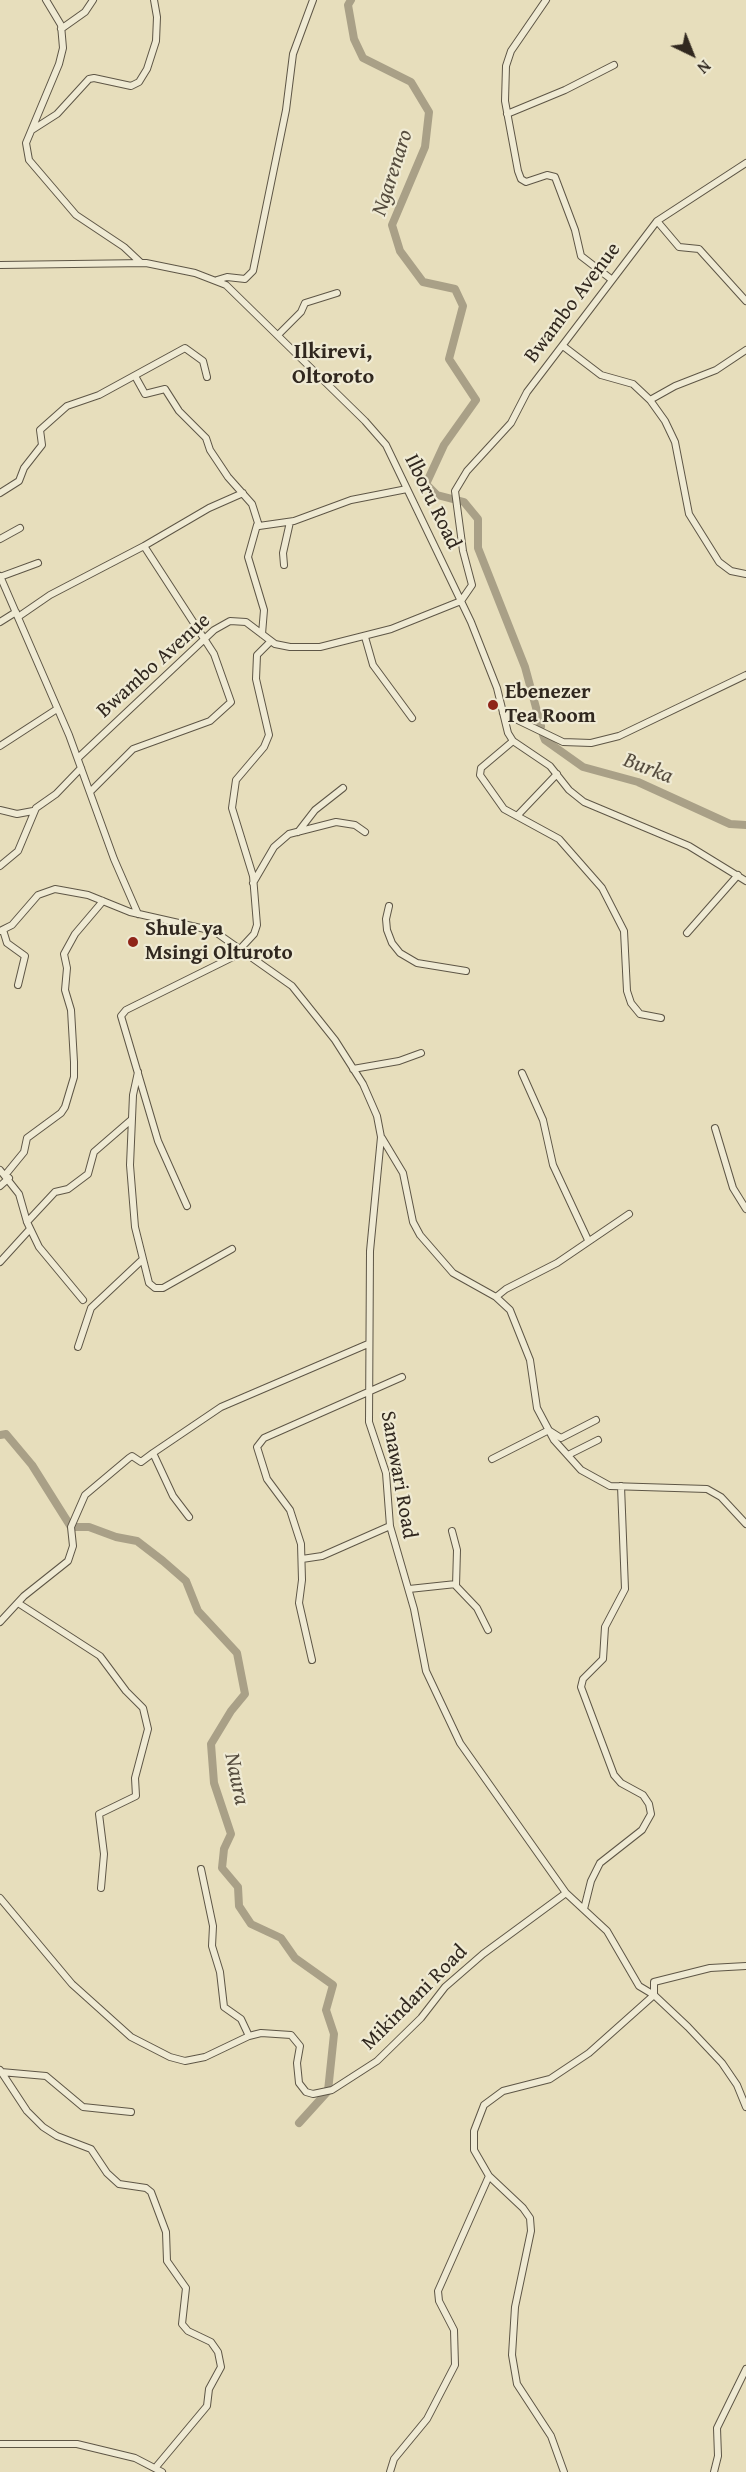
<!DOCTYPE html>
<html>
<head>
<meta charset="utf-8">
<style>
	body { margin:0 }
	#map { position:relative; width:746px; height:2472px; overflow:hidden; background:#e7debc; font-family:"Gentium Book Plus",serif }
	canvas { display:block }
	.north { position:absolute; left:662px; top:24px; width:60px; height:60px; -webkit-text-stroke:4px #efead3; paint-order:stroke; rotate:137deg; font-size:16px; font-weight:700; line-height:24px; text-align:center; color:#31281f }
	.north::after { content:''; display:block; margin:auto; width:21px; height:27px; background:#31281f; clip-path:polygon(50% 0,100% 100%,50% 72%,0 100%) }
</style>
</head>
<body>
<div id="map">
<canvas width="746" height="2472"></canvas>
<div class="north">N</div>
</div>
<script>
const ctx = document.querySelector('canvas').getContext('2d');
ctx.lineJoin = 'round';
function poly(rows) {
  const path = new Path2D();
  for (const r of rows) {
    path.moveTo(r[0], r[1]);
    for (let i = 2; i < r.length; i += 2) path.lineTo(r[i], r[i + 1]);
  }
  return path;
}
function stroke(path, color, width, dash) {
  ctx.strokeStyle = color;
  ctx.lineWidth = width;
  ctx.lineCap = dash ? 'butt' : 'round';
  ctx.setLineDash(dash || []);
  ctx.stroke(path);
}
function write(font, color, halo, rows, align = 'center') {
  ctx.font = font + ' "Gentium Book Plus",serif';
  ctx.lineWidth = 4.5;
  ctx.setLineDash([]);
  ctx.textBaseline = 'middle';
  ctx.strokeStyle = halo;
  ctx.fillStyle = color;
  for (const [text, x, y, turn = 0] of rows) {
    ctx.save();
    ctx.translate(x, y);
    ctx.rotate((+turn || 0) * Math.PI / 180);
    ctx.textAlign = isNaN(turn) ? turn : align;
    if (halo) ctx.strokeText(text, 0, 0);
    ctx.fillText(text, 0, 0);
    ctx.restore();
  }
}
stroke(poly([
	[351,0,348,5,354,39,363,58,411,82,429,112,425,147,392,225,400,251,423,282,455,289,463,306,449,359,476,400,444,445,426,484,437,495,464,502,478,519,478,548,525,667,541,726],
	[543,735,545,740,583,767,638,782,730,824,746,825],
	[0,1435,6,1434,32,1465,71,1527,89,1527,116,1537,137,1541,163,1561,186,1581,198,1611,237,1653,245,1694,231,1711,211,1744,214,1783,231,1834,224,1849,222,1868,238,1887,239,1906,251,1924,281,1938,295,1958,333,1985,326,2010,334,2034,328,2091,299,2123]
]), '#a9a087', 8);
const minor = poly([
	[46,0,61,25,63,48,59,64,26,143,29,160,76,215,124,247,140,262],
	[546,0,511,51,506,66,505,101,518,171,521,179,526,182,547,175,555,177,575,230,581,256,611,279],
	[61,29,85,12,93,0],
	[507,114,565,90,614,65],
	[32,130,57,114,89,79,94,78,131,86,139,82,147,69,156,41,157,17,154,0],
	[657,221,679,247,699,249,746,301],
	[0,265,146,263,195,273,226,285,365,421,386,445,471,622,497,688,508,733,513,741,550,766,569,790,584,802,689,846,746,881],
	[217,280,227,277,245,279,253,271,286,110,293,54,313,0],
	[278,335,301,312,305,303,337,293],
	[563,346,601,375,633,384,650,400,665,421,675,442,689,514,719,562,731,571,746,574],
	[135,376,145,394,165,389,179,411,206,438,210,450,228,477,252,504,259,526,294,521,351,500,407,489],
	[650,400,675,386,716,370,746,350],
	[0,493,19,481,24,468,42,445,40,430,67,406,99,395,185,348,203,361,207,377],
	[257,525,248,557,264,610,262,634],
	[0,539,20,528],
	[284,565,283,553,290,522],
	[0,576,69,735,114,859,138,914],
	[0,577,38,563],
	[18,617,50,595,144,546,209,508,243,493],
	[0,622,16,612],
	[365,637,373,665,412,718],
	[503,713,563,742,591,743,619,736,746,675],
	[513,741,481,768,480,775,504,809,559,839,602,888,624,931,627,991,631,1003,640,1014,661,1018],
	[0,746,57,709],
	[78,758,214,630,230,621,246,622,275,644,290,647,320,647,391,629,461,601,472,585,463,551,455,491,467,471,511,423,527,392,657,221,746,163],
	[90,792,133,749,210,721,231,702,214,654,144,546],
	[0,810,17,814,33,811],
	[517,816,557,774],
	[298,832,315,810,343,788],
	[0,866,18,851,36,808,56,794,81,768],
	[253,883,274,847,289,834,336,822,355,825,365,832],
	[389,906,386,919,387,930,392,943,400,953,417,963,466,971],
	[3,930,7,943,25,956,18,985],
	[0,931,12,925,38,895,55,889,88,895,130,912,214,931,292,986,335,1040,363,1084,377,1116,381,1137,370,1251,369,1422,386,1473,390,1526,414,1609,426,1671,460,1743,566,1893,607,1931,639,1986,654,1995,688,2027,722,2063,737,2085,746,2107],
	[687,933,738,875],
	[241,948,254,934,257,925,253,876,232,808,236,780,264,747,269,735,256,679,257,655,270,642],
	[353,1069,399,1061,421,1053],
	[138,1072,133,1095,130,1165,135,1227,149,1283,155,1288,163,1288,232,1249],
	[522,1073,543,1120,553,1165,588,1240],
	[715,1128,733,1188,746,1209],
	[382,1138,403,1173,413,1222,420,1235,453,1273,496,1297,510,1310,530,1360,537,1408,554,1440,581,1470,610,1486,707,1489,721,1497,746,1524],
	[0,1170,19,1194,27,1222,39,1247,83,1300],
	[6,1174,24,1152,27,1138,61,1113,65,1107,74,1077,74,1062,71,1010,65,990,67,968,64,954,75,934,103,901],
	[0,1186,9,1178],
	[187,1206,158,1141,121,1016,126,1010,245,951],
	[27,1222,55,1192,68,1189,88,1174,94,1152,131,1120],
	[0,1262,30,1229],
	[496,1297,506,1289,557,1263,629,1214],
	[78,1347,91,1308,142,1260],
	[550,1431,561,1438,596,1420],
	[153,1453,221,1407,368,1344],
	[568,1455,598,1440],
	[492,1459,549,1430],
	[452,1531,457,1550,456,1586,477,1608,488,1630],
	[302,1559,322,1556,390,1526],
	[409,1589,456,1584],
	[18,1603,100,1656,126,1691,143,1708,148,1729,135,1778,136,1796,99,1814,104,1854,101,1888],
	[0,1622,24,1596,68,1561,73,1546,71,1527,85,1495,129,1458,132,1456,141,1462,153,1453,173,1496,189,1517],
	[312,1660,299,1603,302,1580,301,1544,290,1510,267,1479,257,1447,264,1438,402,1377],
	[201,1869,213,1926,212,1946,220,1972,224,2007,241,2019,249,2036],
	[0,1898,72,1984,131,2037,170,2057,185,2061,205,2057,249,2036,261,2033,291,2035,300,2046,297,2063,299,2083,306,2092,313,2094,332,2090,377,2061,421,2018,445,1987,483,1954,566,1893],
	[584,1909,591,1881,600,1863,642,1830,651,1814,649,1804,643,1795,621,1783,614,1775,581,1687,583,1679,603,1659,605,1627,625,1589,621,1486],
	[0,2070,27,2111,43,2127,57,2136,91,2149,107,2173,119,2184,146,2188,151,2192,166,2232,167,2261,186,2288,182,2324,188,2331,211,2342,218,2352,221,2367,209,2389,207,2406,156,2467],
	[1,2072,46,2076,83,2107,131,2112],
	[489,2176,523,2208,530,2218,531,2231,515,2307,512,2355,517,2384,551,2436,564,2472],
	[0,2444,77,2444,135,2458,162,2472],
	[390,2472,394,2459,427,2419,455,2365,454,2330,439,2301,438,2291,489,2176,474,2150,474,2131,484,2105,503,2091,550,2079,589,2053,654,1995,654,1982,710,1968,746,1966],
	[714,2472,718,2456,717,2428,746,2369]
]);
stroke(minor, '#5e5646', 8);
stroke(minor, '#efead3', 6);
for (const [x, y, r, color] of [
	[493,705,6,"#8f2418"],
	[133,942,6,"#8f2418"]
]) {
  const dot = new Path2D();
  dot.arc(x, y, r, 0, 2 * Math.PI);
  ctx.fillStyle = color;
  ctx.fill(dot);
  stroke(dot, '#efead3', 2);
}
write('21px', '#31281f', '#efead3', [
	["Bwambo Avenue",573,303,-53],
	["Ilboru Road",432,502,64],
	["Bwambo Avenue",154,666,-42],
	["Sanawari Road",398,1475,80],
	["Mikindani Road",415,1998,-45]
]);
write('bold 21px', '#31281f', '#efead3', [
	["Ebenezer",505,693],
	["Tea Room",505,717],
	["Shule ya",145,930],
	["Msingi Olturoto",145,954]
], 'left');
write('italic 22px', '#554c3e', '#efead3', [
	["Ngarenaro",393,173,-72],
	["Burka",648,769,21],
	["Naura",236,1779,78]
]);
write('bold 22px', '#31281f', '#efead3', [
	["Ilkirevi,",333,352],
	["Oltoroto",333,377]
]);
</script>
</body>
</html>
